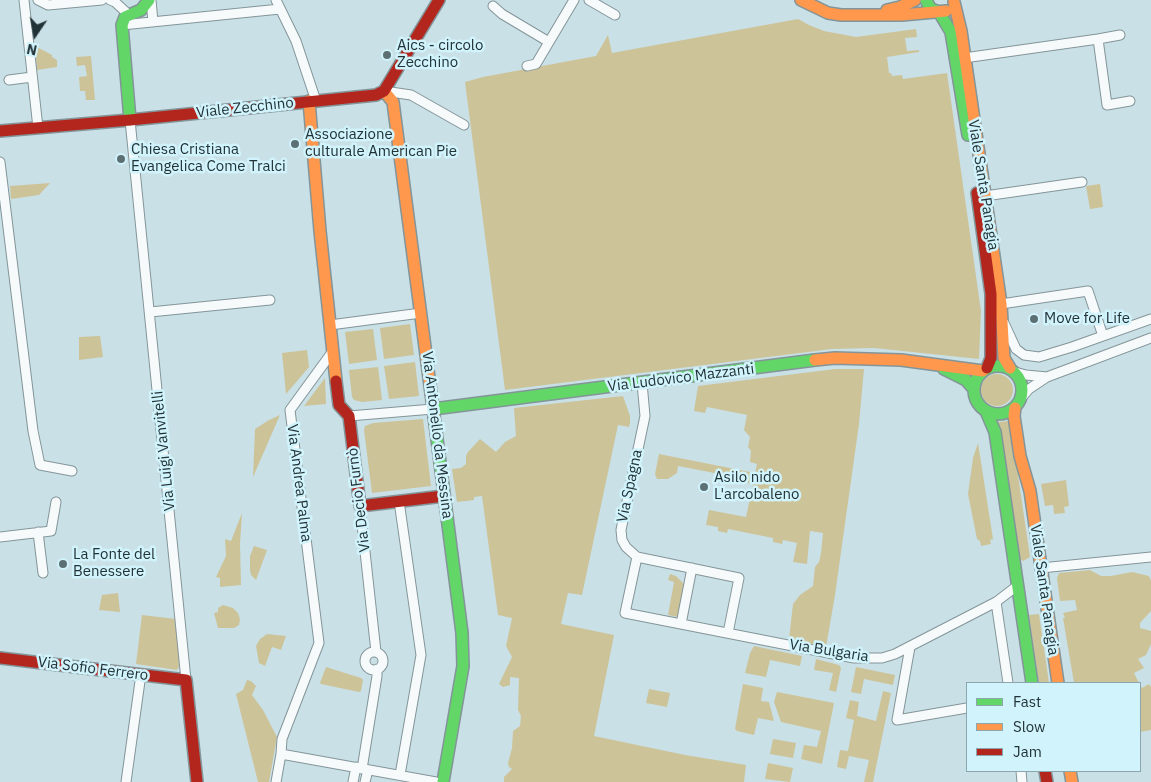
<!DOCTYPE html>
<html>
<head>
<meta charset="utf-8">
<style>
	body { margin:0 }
	#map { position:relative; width:1151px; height:782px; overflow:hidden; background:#c9e0e6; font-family:"IBM Plex Sans",sans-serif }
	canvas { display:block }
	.legend { position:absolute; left:966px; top:682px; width:175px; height:90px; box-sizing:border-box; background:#d1f3fc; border:1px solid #8ba6ad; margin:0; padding:6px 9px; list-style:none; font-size:15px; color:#223337 }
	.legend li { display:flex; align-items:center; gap:10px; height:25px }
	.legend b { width:25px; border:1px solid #8ba6ad }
	.north { position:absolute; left:10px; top:10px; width:50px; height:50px; -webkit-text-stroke:4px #d1f3fc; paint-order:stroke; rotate:192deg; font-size:14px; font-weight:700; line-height:20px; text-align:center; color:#223337 }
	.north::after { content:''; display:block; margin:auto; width:18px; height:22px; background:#223337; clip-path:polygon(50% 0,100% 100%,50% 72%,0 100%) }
</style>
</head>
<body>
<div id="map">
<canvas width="1151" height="782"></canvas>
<ul class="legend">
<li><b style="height:6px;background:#63d668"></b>Fast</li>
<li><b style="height:6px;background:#ff974d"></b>Slow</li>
<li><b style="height:6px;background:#b3261e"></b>Jam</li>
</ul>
<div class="north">N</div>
</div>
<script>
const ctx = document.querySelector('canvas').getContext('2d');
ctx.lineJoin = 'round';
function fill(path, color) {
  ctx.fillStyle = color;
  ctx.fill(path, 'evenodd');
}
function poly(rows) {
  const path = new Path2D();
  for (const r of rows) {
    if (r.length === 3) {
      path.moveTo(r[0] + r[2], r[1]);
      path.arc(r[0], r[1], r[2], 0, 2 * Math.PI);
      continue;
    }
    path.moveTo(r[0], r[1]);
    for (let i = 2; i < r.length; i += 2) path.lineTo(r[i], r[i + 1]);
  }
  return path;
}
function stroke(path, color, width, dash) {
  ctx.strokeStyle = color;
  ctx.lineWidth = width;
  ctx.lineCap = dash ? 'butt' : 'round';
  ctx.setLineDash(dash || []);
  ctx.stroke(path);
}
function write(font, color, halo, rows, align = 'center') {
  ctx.font = font + ' "IBM Plex Sans",sans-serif';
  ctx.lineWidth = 5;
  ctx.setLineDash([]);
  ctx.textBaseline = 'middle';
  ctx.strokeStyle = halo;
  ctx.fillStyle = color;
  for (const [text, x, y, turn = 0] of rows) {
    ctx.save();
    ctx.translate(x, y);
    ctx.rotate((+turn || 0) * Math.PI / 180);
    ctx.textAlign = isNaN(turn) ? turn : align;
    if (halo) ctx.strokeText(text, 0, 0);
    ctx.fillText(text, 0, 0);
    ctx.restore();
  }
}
fill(poly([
	[798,19,809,25,824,31,856,37,916,29,917,37,905,38,907,51,919,50,919,52,887,57,889,73,891,73,892,76,902,75,903,79,947,73,981,311,979,359,874,348,832,349,505,390,465,82,483,77,596,56,608,35,612,53],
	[35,46,52,55,52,57,57,60,57,67,37,70],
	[91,56,95,100,86,100,85,91,80,91,79,77,87,76,85,65,77,66,76,57],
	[50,183,39,195,11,199,10,186],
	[1100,184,1103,207,1090,209,1086,186],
	[410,324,414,355,384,359,380,328],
	[373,329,377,360,349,364,345,332],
	[100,336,103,357,79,360,79,337],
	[307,350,309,367,286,394,282,353],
	[415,362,419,396,389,399,384,366],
	[378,367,382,400,362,402,354,400,352,397,349,370],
	[835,369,864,369,859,424,835,595,826,647,789,639,793,604,800,595,813,586,815,567,819,562,821,553,823,533,810,531,807,564,793,562,797,543,783,540,782,544,773,542,773,538,728,529,727,533,718,531,718,527,706,525,709,510,746,517,753,484,725,479,725,475,678,466,677,473,668,479,657,479,655,474,659,454,755,473,757,464,750,462,751,451,748,447,750,437,744,430,747,415,707,407,705,413,694,411,698,386],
	[997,390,16],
	[325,378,326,404,304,406],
	[623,396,630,416,630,423,629,427,618,425,582,595,568,593,561,624,614,635,594,736,685,755,746,765,744,782,504,782,504,777,512,769,509,767,508,763,512,748,513,731,520,726,521,716,518,710,519,678,510,677,510,685,503,687,499,684,512,657,506,646,512,618,498,615,482,496,474,497,474,500,457,502,452,469,461,468,466,464,466,456,468,452,480,439,496,452,505,442,516,436,514,408],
	[280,415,253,477,255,429,269,420],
	[423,419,431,486,372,493,364,430,365,426,373,423],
	[1010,421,1030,557,1023,561,1019,558,998,422],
	[978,443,993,539,990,540,991,544,981,546,980,541,977,539,968,494,973,458],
	[1066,480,1069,506,1064,507,1065,513,1054,514,1053,505,1045,506,1041,484],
	[242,513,240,544,241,585,220,587,220,578,216,577,226,556,225,539,231,541],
	[254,546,267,550,256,580,251,575,250,570,250,556],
	[1090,570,1101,576,1111,576,1132,572,1149,576,1151,581,1151,611,1140,623,1140,628,1151,631,1151,644,1146,655,1138,659,1144,668,1134,673,1139,683,1074,683,1063,618,1065,618,1063,613,1077,610,1075,600,1060,601,1057,578,1059,573],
	[670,574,676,576,684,584,678,617,668,615,674,582,668,580],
	[118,593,120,612,99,610,102,595],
	[223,605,233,608,238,613,240,619,239,625,234,628,218,628,214,613,218,612,218,608],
	[1039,614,1049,683,1039,683,1029,615],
	[142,615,176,619,180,665,177,670,136,664],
	[267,634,286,636,281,650,272,647,265,666,259,663,256,646,260,639],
	[754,646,802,656,800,666,770,660,766,677,745,673,750,653],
	[816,659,839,665,841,668,836,692,829,690,833,673,814,670],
	[326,667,361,678,363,680,361,691,359,692,321,684,320,683],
	[856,667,895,675,893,685,864,679,861,694,851,692],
	[247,680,251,681,256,686,252,695,263,710,277,737,269,782,258,782,236,694,243,690],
	[743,684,763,688,761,701,769,702,774,721,758,718,754,735,737,731,735,729],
	[1149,684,1151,687,1151,730,1140,732,1140,685,1142,688],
	[649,689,670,693,667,707,646,703],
	[883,691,891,693,873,782,864,782,869,760,849,756,846,769,837,767,840,750,848,751,854,720,846,718,850,700,859,702,857,716,876,721],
	[777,692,834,703,822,764,801,759,804,745,817,747,821,731,781,722,774,702],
	[773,739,796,743,793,758,770,754],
	[768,763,793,768,790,782,765,779]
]), '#cdc399');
const street = poly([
	[24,0,38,128],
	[38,0,48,5,102,0],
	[110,0,115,2,128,14],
	[151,0,153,22],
	[276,0,296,41,316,101],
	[589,0,615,15],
	[493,6,502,14,549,42],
	[122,25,280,9],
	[1098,39,1120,35],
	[964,58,1098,39,1107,105,1130,101],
	[527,66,536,64,574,0],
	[9,80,32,77],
	[384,91,411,95,464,125],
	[130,120,186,680],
	[0,162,33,431,40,465,72,471],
	[985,196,1082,182],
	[1001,304,1088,291,1103,336],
	[150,312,270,300],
	[1004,323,1016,349,1024,355,1039,357,1072,347,1151,319],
	[330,325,421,313],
	[1015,372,1026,375,1047,377],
	[642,383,645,416,621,530,622,540,626,547,637,557,739,578,728,633],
	[1022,397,1029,389,1047,377,1151,338],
	[349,416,433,409],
	[399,501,421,655,400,775],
	[360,506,376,652],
	[38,532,43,573],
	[0,537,51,531,56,502],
	[637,557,625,613,854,658,882,658,895,654,996,602,1017,586],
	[1041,568,1151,557],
	[996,602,1008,683],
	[681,624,692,568],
	[910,647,897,720,967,708],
	[374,661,9],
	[281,754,436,782],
	[362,769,377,676,377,669],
	[1021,771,1022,782],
	[126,782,141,674],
	[276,782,281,754,282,739,319,643,290,410,333,351],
	[353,782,356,767],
	[365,782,368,770]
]);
const fast = poly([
	[926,0,930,8,936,11],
	[939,12,951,32,968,135],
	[130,120,122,25,125,17,141,10,149,0],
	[998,390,24],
	[944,369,966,380,974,389],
	[433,409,815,360],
	[986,411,995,432,1032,683],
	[434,416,462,633,463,666,443,782]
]);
const slow = poly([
	[801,0,828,13,841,15,902,15,946,11],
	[954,2,961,31,1001,304,1004,358,1010,368],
	[887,10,900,7,915,0],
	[384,91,393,102,434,416],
	[309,101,320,231,336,381],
	[815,360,835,358,901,360,983,371],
	[1015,408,1014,416,1020,456,1030,491,1058,683],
	[1070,771,1072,782]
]);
const jam = poly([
	[0,131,130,120,376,95,384,91,439,0],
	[977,193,991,294,991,358,987,368],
	[336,381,339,405,349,416,360,506,444,496],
	[0,658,186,680,197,782],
	[1045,771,1047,782]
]);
stroke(street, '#839599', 11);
stroke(fast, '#839599', 14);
stroke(slow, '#839599', 14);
stroke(jam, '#839599', 14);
stroke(street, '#f7fafb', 9);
stroke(fast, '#63d668', 11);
stroke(slow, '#ff974d', 11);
stroke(jam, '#b3261e', 11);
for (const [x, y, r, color] of [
	[387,55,5,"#5c7074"],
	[295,144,5,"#5c7074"],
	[121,159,5,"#5c7074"],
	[1034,319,5,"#5c7074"],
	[704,487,5,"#5c7074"],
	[63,564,5,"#5c7074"]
]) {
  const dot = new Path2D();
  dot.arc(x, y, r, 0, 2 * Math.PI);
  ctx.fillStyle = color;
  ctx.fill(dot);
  stroke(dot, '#d1f3fc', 2);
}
write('15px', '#223337', '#d1f3fc', [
	["Aics - circolo",397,46],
	["Zecchino",397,63],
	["Associazione",305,135],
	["culturale American Pie",305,152],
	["Chiesa Cristiana",131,150],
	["Evangelica Come Tralci",131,167],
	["Move for Life",1044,319],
	["Asilo nido",714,478],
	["L'arcobaleno",714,495],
	["La Fonte del",73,555],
	["Benessere",73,572]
], 'left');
write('15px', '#223337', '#d1f3fc', [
	["Viale Zecchino",245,108,-6],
	["Viale Santa Panagia",983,185,81],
	["Via Ludovico Mazzanti",681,378,-7],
	["Via Antonello da Messina",437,435,83],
	["Via Luigi Vanvitelli",164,451,-96],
	["Via Andrea Palma",299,483,83],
	["Via Spagna",630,486,-78],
	["Via Decio Furnò",359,500,-97],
	["Viale Santa Panagia",1044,590,82],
	["Via Bulgaria",829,651,9],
	["Via Sofio Ferrero",93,669,7]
]);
</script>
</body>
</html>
